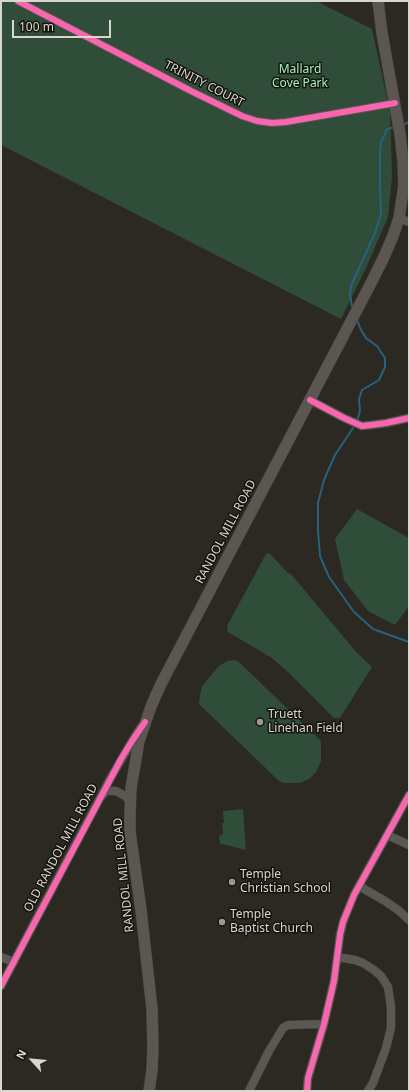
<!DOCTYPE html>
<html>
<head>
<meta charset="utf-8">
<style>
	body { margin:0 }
	#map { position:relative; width:410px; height:1092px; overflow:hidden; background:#2b2922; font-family:"Noto Sans",sans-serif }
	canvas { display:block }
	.frame { position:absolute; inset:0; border:2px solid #d8d6ce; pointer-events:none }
	.north { position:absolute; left:12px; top:1040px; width:40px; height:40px; -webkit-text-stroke:3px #15130d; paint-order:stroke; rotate:297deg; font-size:11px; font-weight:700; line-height:16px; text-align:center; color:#d8d6ce }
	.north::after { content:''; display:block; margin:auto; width:14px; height:18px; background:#d8d6ce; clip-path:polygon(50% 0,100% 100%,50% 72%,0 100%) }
	.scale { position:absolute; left:12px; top:20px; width:99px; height:18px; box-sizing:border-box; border:2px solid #d8d6ce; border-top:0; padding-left:5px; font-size:12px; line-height:14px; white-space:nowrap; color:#d8d6ce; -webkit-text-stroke:3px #15130d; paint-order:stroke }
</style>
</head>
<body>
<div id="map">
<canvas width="410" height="1092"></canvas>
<div class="frame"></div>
<div class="north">N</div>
<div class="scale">100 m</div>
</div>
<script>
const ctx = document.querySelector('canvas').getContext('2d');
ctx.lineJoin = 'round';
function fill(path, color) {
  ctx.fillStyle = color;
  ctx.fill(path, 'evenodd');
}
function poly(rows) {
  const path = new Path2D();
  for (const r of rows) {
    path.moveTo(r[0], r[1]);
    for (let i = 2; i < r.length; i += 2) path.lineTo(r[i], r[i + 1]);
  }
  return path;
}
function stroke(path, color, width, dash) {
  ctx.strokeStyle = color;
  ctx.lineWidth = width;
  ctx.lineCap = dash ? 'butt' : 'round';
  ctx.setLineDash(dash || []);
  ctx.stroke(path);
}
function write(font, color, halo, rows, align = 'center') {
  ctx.font = font + ' "Noto Sans",sans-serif';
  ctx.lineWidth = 3;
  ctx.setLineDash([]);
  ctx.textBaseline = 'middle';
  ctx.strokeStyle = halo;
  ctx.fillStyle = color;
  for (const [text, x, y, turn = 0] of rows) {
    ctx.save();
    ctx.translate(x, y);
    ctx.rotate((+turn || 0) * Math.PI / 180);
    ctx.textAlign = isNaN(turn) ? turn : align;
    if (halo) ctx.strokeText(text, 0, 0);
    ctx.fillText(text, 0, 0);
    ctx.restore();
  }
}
fill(poly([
	[1,1,316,1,372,29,390,112,392,176,391,188,388,217,366,268,341,319,1,145],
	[357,509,409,538,409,606,395,625,368,611,344,580,335,539],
	[269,553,288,573,291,574,357,653,372,667,340,718,334,718,289,673,272,658,228,632,227,626,266,554],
	[235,660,240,663,320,740,321,742,321,761,316,772,309,779,300,783,284,783,279,781,201,706,199,704,200,695,202,687,207,680,220,665,228,661],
	[243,809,246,850,222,844,220,844,219,836,223,834,222,823,224,823,223,811]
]), '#304d3a');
stroke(poly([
	[403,125,409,122],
	[352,306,350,295,351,286,375,233,381,214,380,185,380,153,381,143,387,129,395,127],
	[357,319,360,328,366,338,377,346,385,358,385,367,379,380,362,390,359,399,360,411,357,421],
	[353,428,335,455,324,480,318,503,318,531,320,556,329,577,354,612,373,629,409,642]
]), '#286181', 2);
const minor = poly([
	[18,1,191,91,242,116,257,121,272,123,286,122,395,103],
	[399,218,409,222],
	[310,400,344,418,362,426,371,425,386,423,409,418],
	[102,796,106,791,116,791,125,796,131,802],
	[387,835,409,845],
	[359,886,385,901,398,910,409,920],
	[1,957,14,962],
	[337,957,355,960,363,963,374,970,381,976,388,987,391,1007,391,1028,386,1048,373,1083,368,1091],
	[1,986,110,779,132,741,141,727],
	[249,1091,269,1051,283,1028,288,1025,324,1024],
	[307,1091,308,1078,324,1024,334,981,340,935,343,922,354,895,409,795]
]);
const secondary = poly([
	[149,1091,152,1070,153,1048,152,1009,141,910,130,832,130,815,131,788,139,741,152,704,162,682,370,285,383,259,393,236,399,218,404,185,403,162,400,134,382,33,378,1]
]);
stroke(minor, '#46443e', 9);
stroke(secondary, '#46443e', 12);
stroke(minor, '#5a5852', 8);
stroke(secondary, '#5b5651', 11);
stroke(poly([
	[18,1,191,91,242,116,257,121,272,123,286,122,395,103],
	[310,400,344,418,362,426,371,425,386,423,409,418],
	[1,986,121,759,132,741,145,722],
	[307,1091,308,1078,324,1024,334,981,340,935,343,922,354,895,409,795]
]), '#f766af', 6);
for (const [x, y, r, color] of [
	[260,722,4,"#9b9992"],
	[232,882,4,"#9b9992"],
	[222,922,4,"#9b9992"]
]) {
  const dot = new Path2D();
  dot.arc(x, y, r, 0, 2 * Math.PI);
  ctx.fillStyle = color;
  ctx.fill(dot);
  stroke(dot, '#15130d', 1.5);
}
write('12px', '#9df6c0', '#15130d', [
	["Mallard",300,70],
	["Cove Park",300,84]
]);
write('12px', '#d8d6ce', '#15130d', [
	["TRINITY COURT",204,84,27],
	["RANDOL MILL ROAD",226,532,-62],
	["OLD RANDOL MILL ROAD",61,848,-62],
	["RANDOL MILL ROAD",124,875,-96]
]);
write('12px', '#d8d6ce', '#15130d', [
	["Truett",268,715],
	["Linehan Field",268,729],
	["Temple",240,875],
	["Christian School",240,889],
	["Temple",230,915],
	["Baptist Church",230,929]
], 'left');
</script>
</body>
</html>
